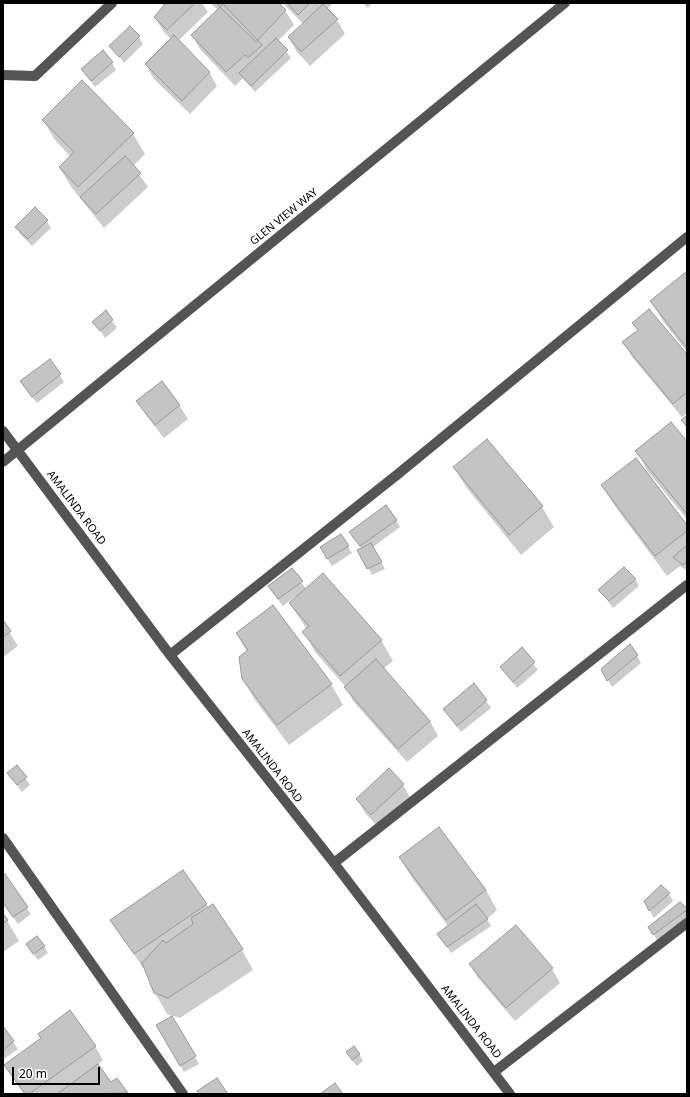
<!DOCTYPE html>
<html>
<head>
<meta charset="utf-8">
<style>
	body { margin:0 }
	#map { position:relative; width:690px; height:1097px; overflow:hidden; background:#fff; font-family:"Noto Sans",sans-serif }
	canvas { display:block }
	.frame { position:absolute; inset:0; border:4px solid #000; pointer-events:none }
	.scale { position:absolute; left:12px; top:1067px; width:88px; height:18px; box-sizing:border-box; border:2px solid #000; border-top:0; padding-left:5px; font-size:12px; line-height:14px; white-space:nowrap; color:#000; -webkit-text-stroke:3px #fff; paint-order:stroke }
</style>
</head>
<body>
<div id="map">
<canvas width="690" height="1097"></canvas>
<div class="frame"></div>
<div class="scale">20 m</div>
</div>
<script>
const ctx = document.querySelector('canvas').getContext('2d');
ctx.lineJoin = 'round';
function fill(path, color) {
  ctx.fillStyle = color;
  ctx.fill(path, 'evenodd');
}
function poly(rows) {
  const path = new Path2D();
  for (const r of rows) {
    path.moveTo(r[0], r[1]);
    for (let i = 2; i < r.length; i += 2) path.lineTo(r[i], r[i + 1]);
  }
  return path;
}
function stroke(path, color, width, dash) {
  ctx.strokeStyle = color;
  ctx.lineWidth = width;
  ctx.lineCap = dash ? 'butt' : 'round';
  ctx.setLineDash(dash || []);
  ctx.stroke(path);
}
function write(font, color, halo, rows, align = 'center') {
  ctx.font = font + ' "Noto Sans",sans-serif';
  ctx.lineWidth = 3;
  ctx.setLineDash([]);
  ctx.textBaseline = 'middle';
  ctx.strokeStyle = halo;
  ctx.fillStyle = color;
  for (const [text, x, y, turn = 0] of rows) {
    ctx.save();
    ctx.translate(x, y);
    ctx.rotate((+turn || 0) * Math.PI / 180);
    ctx.textAlign = isNaN(turn) ? turn : align;
    if (halo) ctx.strokeText(text, 0, 0);
    ctx.fillText(text, 0, 0);
    ctx.restore();
  }
}
fill(poly([
	[161,3,202,3,208,12,178,41,209,72,217,86,190,114,154,79,146,65,171,39,163,31,155,17,165,7],
	[210,3,278,3,285,10,294,25,278,41,291,58,255,92,243,78,235,86,200,49,192,35,218,10],
	[283,3,333,3,327,9,337,20,345,34,310,66,297,52,289,38,303,24],
	[363,3,372,3,368,8],
	[139,37,143,44,124,63,111,46],
	[112,63,116,70,95,87,82,69],
	[43,120,133,134,145,154,133,166,148,187,104,228,72,188,60,168,71,157,55,140],
	[47,221,51,228,32,246,20,234,16,227],
	[687,272,687,352,663,321,651,301],
	[105,312,117,328,105,338,94,322],
	[633,323,687,356,687,413,682,417,632,357,624,343,638,331],
	[49,360,64,382,37,403,25,388],
	[138,401,179,405,188,419,164,438,146,415],
	[487,440,542,507,554,527,521,555,466,487,454,467],
	[687,443,687,519,648,472,637,451],
	[602,485,687,526,687,571,680,566,667,576,614,505],
	[396,520,400,527,373,547,385,569,372,575,359,550,362,549,355,539],
	[341,535,352,553,332,566,321,548],
	[292,569,306,589,381,640,393,661,383,669,430,721,438,736,407,762,353,701,345,686,315,652,304,632,307,629,290,604,297,597,296,596,283,606,273,593,269,586],
	[635,579,639,586,613,608,600,590],
	[3,622,18,646,3,657],
	[237,634,331,684,343,705,289,745,255,700,243,679,247,652],
	[522,649,538,670,517,688,501,667],
	[637,656,641,663,612,687,602,669],
	[474,685,491,708,461,732,444,709],
	[17,766,30,785,22,792,8,773],
	[389,770,403,785,411,799,379,828,365,813,357,799],
	[400,858,486,890,497,910,487,919,491,926,451,953,438,934,448,926,412,878],
	[3,877,31,914,18,924,3,903],
	[669,894,673,901,654,918,645,902],
	[206,904,242,950,253,970,180,1018,167,1014,155,993,144,967,143,968,112,920],
	[687,909,687,920,658,942,650,927],
	[3,914,19,941,3,952],
	[516,926,552,969,560,983,515,1021,478,978,470,964],
	[44,946,48,953,38,960,31,951],
	[171,1017,199,1064,184,1072,157,1026],
	[3,1027,18,1049,4,1059,3,1057],
	[41,1039,95,1046,103,1060,97,1065,111,1083,116,1079,127,1094,24,1094,5,1065],
	[359,1054,363,1061,357,1066,351,1059]
]), '#0003');
const building = poly([
	[166,3,195,3,167,30,154,17,166,3],
	[216,3,279,3,286,10,256,42,216,3],
	[287,3,310,3,298,15,287,3],
	[223,4,262,45,248,58,245,55,226,72,191,35,223,4],
	[323,4,338,19,301,52,288,37,323,4],
	[130,26,140,36,119,57,109,46,130,26],
	[174,35,210,72,182,101,145,64,174,35],
	[276,38,288,50,251,86,239,73,276,38],
	[103,50,113,62,91,81,81,69,103,50],
	[82,80,134,133,78,187,59,167,74,152,42,120,82,80],
	[125,156,141,173,96,214,80,197,125,156],
	[35,207,48,220,28,239,15,227,35,207],
	[687,271,687,348,650,301,687,271],
	[649,309,687,354,687,392,673,404,622,342,638,330,632,323,649,309],
	[106,310,113,320,100,331,92,322,106,310],
	[50,359,61,374,32,397,20,381,50,359],
	[162,381,180,405,155,425,136,401,162,381],
	[687,415,687,427,681,420,687,415],
	[671,422,687,441,687,514,635,451,671,422],
	[487,439,543,506,509,535,453,467,487,439],
	[636,458,687,525,687,531,655,556,601,485,636,458],
	[386,505,397,520,360,546,349,532,386,505],
	[341,534,349,546,327,559,320,547,341,534],
	[371,543,382,562,367,569,357,550,371,543],
	[687,545,687,562,683,565,673,557,687,545],
	[624,567,636,579,609,601,598,590,624,567],
	[292,568,303,581,278,599,268,586,292,568],
	[323,573,382,640,340,676,302,632,309,626,289,603,323,573],
	[273,605,332,684,277,725,242,679,239,657,248,650,236,633,273,605],
	[3,620,11,631,3,637,3,620],
	[630,644,638,655,607,681,601,669,630,644],
	[522,647,535,662,513,682,500,667,522,647],
	[376,659,430,721,398,749,344,687,376,659],
	[474,683,487,700,457,726,443,709,474,683],
	[17,765,27,777,17,785,7,773,17,765],
	[389,768,404,784,371,815,356,799,389,768],
	[439,827,486,890,446,920,399,857,439,827],
	[183,870,207,904,134,954,110,920,183,870],
	[5,874,28,907,13,917,3,903,3,876,5,874],
	[661,885,670,893,649,911,644,901,661,885],
	[680,902,687,908,687,910,653,935,648,927,680,902],
	[213,904,243,949,168,998,154,993,142,963,163,940,166,943,193,924,191,918,213,904],
	[476,904,488,919,447,947,437,934,476,904],
	[3,913,8,920,3,924,3,913],
	[516,925,553,968,506,1008,469,964,516,925],
	[37,936,45,946,33,954,26,944,37,936],
	[70,1010,96,1046,29,1094,25,1094,4,1065,41,1038,38,1034,70,1010],
	[172,1016,196,1056,180,1066,156,1025,172,1016],
	[3,1026,14,1041,3,1050,3,1026],
	[354,1046,360,1054,352,1060,346,1052,354,1046],
	[98,1064,111,1082,117,1078,128,1093,57,1094,98,1064],
	[217,1078,228,1094,199,1094,197,1091,217,1078],
	[335,1083,343,1094,320,1094,335,1083]
]);
fill(building, '#c4c4c4');
stroke(building, '#989898', 1);
stroke(poly([
	[3,75,35,76,112,3],
	[3,431,170,655,334,863,510,1094],
	[3,462,565,3],
	[170,655,398,474,687,237],
	[3,838,183,1094],
	[334,863,687,585],
	[494,1072,687,923]
]), '#545454', 10);
write('11px', '#000', '#fff', [
	["GLEN VIEW WAY",284,217,-39],
	["AMALINDA ROAD",76,508,53],
	["AMALINDA ROAD",272,766,52],
	["AMALINDA ROAD",471,1022,52]
]);
</script>
</body>
</html>
